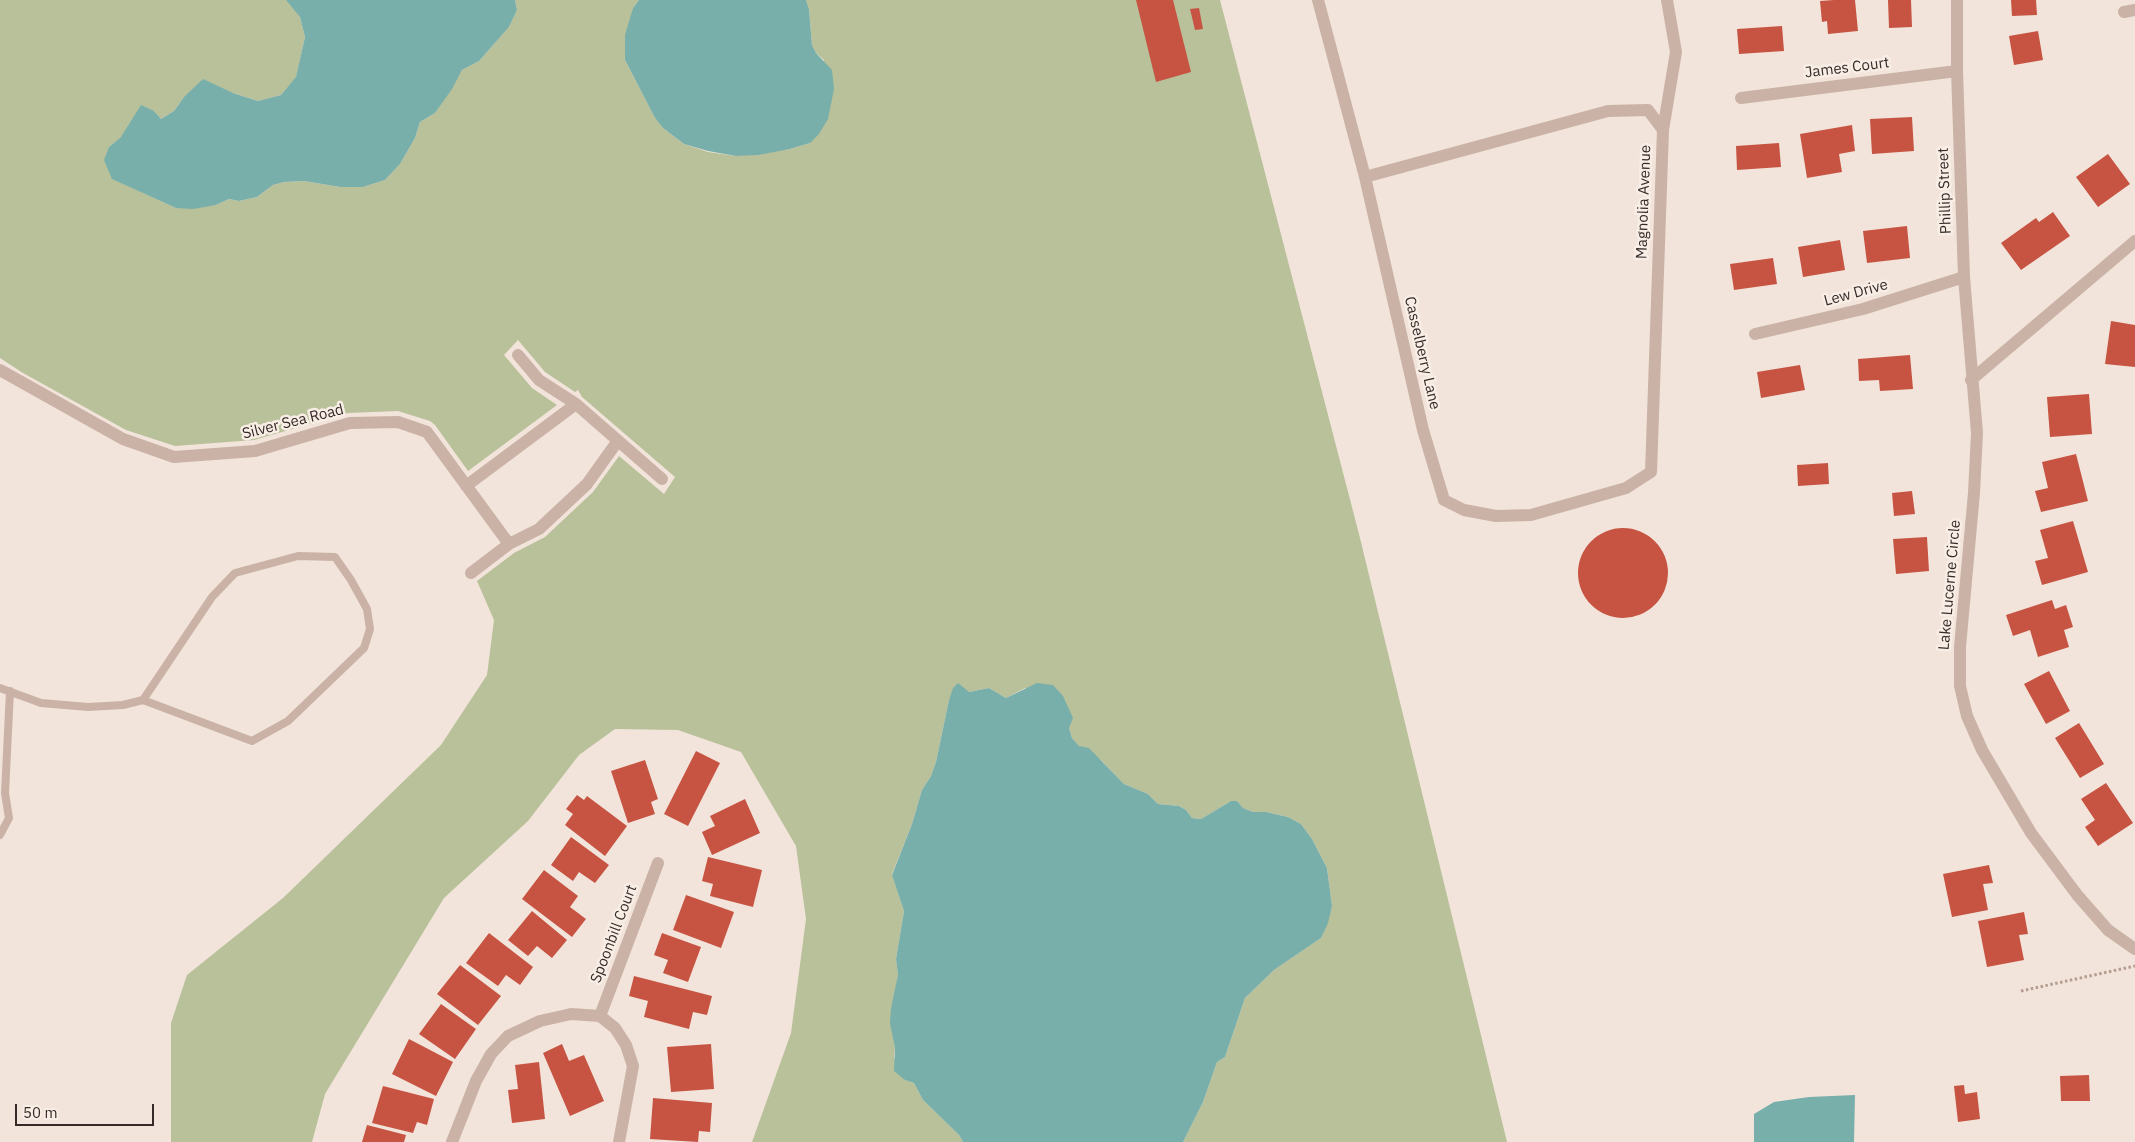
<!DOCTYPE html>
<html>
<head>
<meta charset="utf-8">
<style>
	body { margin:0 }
	#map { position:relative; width:2135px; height:1142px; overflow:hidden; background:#f2e4da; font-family:"IBM Plex Sans",sans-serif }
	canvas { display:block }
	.scale { position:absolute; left:15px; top:1104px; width:139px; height:22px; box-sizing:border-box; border:2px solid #352a27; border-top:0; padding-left:6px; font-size:15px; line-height:18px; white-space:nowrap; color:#352a27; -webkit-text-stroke:4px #f9eee6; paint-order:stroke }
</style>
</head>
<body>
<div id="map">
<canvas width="2135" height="1142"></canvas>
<div class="scale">50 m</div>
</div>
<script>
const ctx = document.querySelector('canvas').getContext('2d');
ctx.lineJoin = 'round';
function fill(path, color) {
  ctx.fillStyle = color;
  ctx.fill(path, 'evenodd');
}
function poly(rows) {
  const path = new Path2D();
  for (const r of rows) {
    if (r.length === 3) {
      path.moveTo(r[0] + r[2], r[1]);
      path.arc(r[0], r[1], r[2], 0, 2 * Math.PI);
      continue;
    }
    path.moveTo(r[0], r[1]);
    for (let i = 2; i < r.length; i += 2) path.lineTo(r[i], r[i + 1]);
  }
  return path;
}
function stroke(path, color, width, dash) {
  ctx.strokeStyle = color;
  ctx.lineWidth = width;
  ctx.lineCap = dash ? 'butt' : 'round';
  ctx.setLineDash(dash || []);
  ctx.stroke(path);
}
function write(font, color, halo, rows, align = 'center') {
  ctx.font = font + ' "IBM Plex Sans",sans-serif';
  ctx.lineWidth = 5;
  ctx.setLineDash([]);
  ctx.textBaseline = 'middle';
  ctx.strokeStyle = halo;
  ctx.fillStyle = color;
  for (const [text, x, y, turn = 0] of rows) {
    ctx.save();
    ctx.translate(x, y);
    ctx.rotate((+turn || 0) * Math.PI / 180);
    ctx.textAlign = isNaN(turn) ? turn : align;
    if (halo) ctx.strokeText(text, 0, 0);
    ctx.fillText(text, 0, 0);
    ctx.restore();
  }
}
fill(poly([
	[0,0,286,0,290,3,300,17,305,37,296,78,281,95,258,101,233,93,184,97,174,111,161,119,154,111,109,147,113,179,176,208,216,205,229,199,239,201,257,197,273,185,284,182,304,181,340,187,363,187,385,180,400,164,415,138,420,122,435,113,451,89,462,70,479,61,509,27,517,10,515,0,639,0,633,8,625,60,655,118,663,128,684,144,708,152,736,156,790,149,810,143,824,60,816,53,812,45,809,9,806,0,1220,0,1359,534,1507,1142,1183,1142,1203,1102,1217,1062,1225,1057,1245,998,1274,970,1321,938,1332,906,1327,868,1312,839,1301,824,1288,817,1266,812,1253,812,1243,808,1237,801,1231,801,1201,819,1192,818,1186,810,1179,806,1158,804,1148,794,1124,784,1101,760,1079,746,1072,738,1069,728,1025,688,1006,698,989,688,969,692,949,700,936,762,931,776,922,790,912,824,892,874,904,911,896,959,898,975,896,992,891,1008,895,1048,894,1057,905,1080,914,1083,923,1100,959,1135,963,1142,752,1142,791,1033,806,919,796,846,741,752,678,730,615,729,579,755,528,821,444,898,325,1094,312,1142,171,1142,171,1023,187,975,283,898,441,745,487,675,494,620,477,581,514,553,545,537,593,492,619,456,664,494,675,477,582,397,578,390,575,392,545,372,518,340,504,355,532,388,557,405,468,471,435,425,430,421,398,411,348,413,254,440,175,446,126,430,23,373,0,358]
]), '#b8c19a');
fill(poly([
	[286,0,515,0,517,10,509,27,479,61,462,70,452,89,435,113,420,122,415,138,400,164,385,180,363,187,340,187,304,181,284,182,273,185,257,197,239,201,229,199,216,205,193,209,176,208,112,179,104,160,109,147,121,137,141,105,154,111,161,119,174,111,184,97,203,79,233,93,258,101,281,95,296,77,305,37,300,17],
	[639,0,806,0,809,9,812,45,816,53,832,70,834,89,828,119,819,134,810,143,790,149,758,155,736,156,708,151,684,144,663,128,655,118,625,60,625,35,633,8],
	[958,683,969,692,989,688,1006,698,1037,683,1053,685,1063,696,1073,718,1069,728,1072,738,1079,746,1089,748,1124,784,1148,794,1158,804,1179,806,1186,810,1192,818,1201,819,1231,801,1237,801,1243,808,1253,812,1266,812,1288,817,1301,824,1312,839,1327,868,1332,906,1328,923,1321,938,1274,970,1245,998,1225,1057,1217,1062,1203,1102,1183,1142,963,1142,959,1135,923,1100,914,1083,905,1080,894,1071,895,1048,890,1023,891,1008,898,975,896,959,904,911,892,875,912,824,922,790,931,776,936,762,949,700,953,688],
	[1855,1095,1854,1142,1754,1142,1754,1114,1774,1102,1809,1097]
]), '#78afab');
fill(poly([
	[1136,0,1173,0,1191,72,1156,82],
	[1834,0,1855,0,1858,31,1828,34,1827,21,1822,22,1820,1],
	[1888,0,1911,0,1912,27,1889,28],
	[2011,0,2036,0,2037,15,2012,16],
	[1199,8,1203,29,1195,30,1190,9],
	[1782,26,1784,51,1739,54,1737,29],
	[2038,31,2043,60,2014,65,2009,36],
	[1912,117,1914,151,1872,154,1870,119],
	[1852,125,1855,151,1839,154,1842,172,1807,178,1800,134],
	[1779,143,1781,167,1737,170,1736,146],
	[2108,154,2130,184,2098,207,2076,177],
	[2053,212,2070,236,2021,270,2001,243,2036,218,2039,222],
	[1907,226,1910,258,1867,263,1863,231],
	[1840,240,1845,270,1803,277,1798,247],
	[1773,258,1777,284,1734,290,1730,264],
	[2111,321,2135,325,2135,367,2105,364],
	[1910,355,1913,389,1880,391,1879,380,1859,381,1858,359],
	[1800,365,1805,390,1761,398,1757,372],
	[2089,394,2092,434,2050,437,2047,397],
	[2076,454,2088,501,2041,512,2035,491,2048,488,2042,462],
	[1828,463,1829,484,1798,486,1797,465],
	[1912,491,1915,514,1894,516,1892,493],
	[2073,521,2088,572,2042,585,2035,561,2048,558,2040,530],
	[1623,573,45],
	[1927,537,1929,571,1896,574,1893,539],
	[2052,600,2055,609,2066,605,2073,627,2064,630,2069,647,2038,657,2030,630,2013,636,2006,615],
	[2049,671,2070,711,2046,724,2024,684],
	[2079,723,2104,764,2080,778,2055,738],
	[696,751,720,763,688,826,664,814],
	[645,760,658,799,651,802,655,814,628,823,611,771],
	[2106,783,2133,823,2098,846,2085,827,2095,820,2081,799],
	[577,795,584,800,587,796,627,826,605,856,565,825,573,814,566,809],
	[745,799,760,833,712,855,702,832,715,826,710,816],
	[571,837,609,865,595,883,579,872,573,881,551,865],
	[708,857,762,870,753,907,710,896,713,884,702,881],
	[1989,865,1993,883,1983,884,1988,910,1952,917,1943,874],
	[544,870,578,896,570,907,586,919,572,937,522,899],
	[686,895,734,912,721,948,673,930],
	[532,911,567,940,552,958,537,946,528,956,508,940],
	[2024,912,2028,934,2019,935,2024,960,1987,967,1978,921],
	[489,933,533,967,520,985,506,975,498,986,466,963],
	[662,933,701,947,688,982,663,973,668,960,654,955],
	[460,965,501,996,478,1025,437,994],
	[634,976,712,996,707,1015,693,1012,689,1029,644,1017,648,1001,629,996],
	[441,1004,476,1029,455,1059,419,1034],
	[409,1039,453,1062,436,1096,392,1074],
	[562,1044,569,1061,584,1055,604,1101,570,1116,543,1053],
	[711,1044,714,1089,671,1092,667,1047],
	[539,1062,545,1119,512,1123,508,1090,518,1089,515,1065],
	[2089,1075,2090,1101,2061,1101,2060,1076],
	[1964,1085,1965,1094,1977,1092,1980,1119,1958,1122,1954,1086],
	[383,1086,434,1099,427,1125,417,1122,413,1133,372,1123],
	[653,1098,712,1103,710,1132,699,1131,698,1142,650,1139],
	[367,1125,406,1135,404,1142,362,1142]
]), '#c75442');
stroke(poly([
	[2021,991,2135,966]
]), '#b59c90', 3, [2.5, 2.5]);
stroke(poly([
	[0,688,41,703,88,707,123,705,143,700,252,741,288,721,364,648,370,629,367,609,351,580,335,557,298,556,235,573,212,597,143,700],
	[0,835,9,818,5,793,10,691]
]), '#cab2a6', 8);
stroke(poly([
	[1318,0,1365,177,1423,430,1444,500,1464,510,1496,516,1531,515,1626,488,1651,472,1663,130,1648,110,1608,111,1365,177],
	[1957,0,1957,71,1964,277,1977,433,1974,493,1960,647,1960,686,1967,716,1982,750,2031,833,2078,896,2108,930,2135,949],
	[2124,12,2135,10],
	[1741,98,1957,71],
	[1663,130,1676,52,1667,0],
	[1755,334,1863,309,1964,277],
	[518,355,539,380,576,404,662,479],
	[0,370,123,439,174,457,255,451,350,423,398,422,427,432,509,544],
	[1971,380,2135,241],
	[466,486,576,404],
	[471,573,509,544,539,529,587,484,617,442],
	[600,1016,658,863],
	[452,1142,476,1081,491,1054,508,1036,540,1021,571,1014,600,1016,615,1028,626,1045,633,1066,619,1142]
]), '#cab2a6', 12);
write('15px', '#352a27', '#f9eee6', [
	["James Court",1847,68,-7],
	["Phillip Street",1945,191,-92],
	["Magnolia Avenue",1644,202,-88],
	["Lew Drive",1856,293,-15],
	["Casselberry Lane",1422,353,77],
	["Silver Sea Road",293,422,-14],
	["Lake Lucerne Circle",1950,585,-85],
	["Spoonbill Court",614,934,-69]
]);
</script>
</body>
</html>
